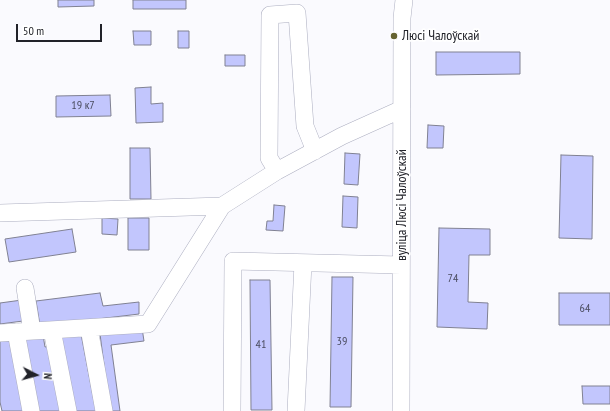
<!DOCTYPE html>
<html>
<head>
<meta charset="utf-8">
<style>
	body { margin:0 }
	#map { position:relative; width:610px; height:411px; overflow:hidden; background:#fafafe; font-family:"PT Sans Narrow",sans-serif }
	canvas { display:block }
	.north { position:absolute; left:16px; top:355px; width:40px; height:40px; -webkit-text-stroke:3px #fff; paint-order:stroke; rotate:96deg; font-size:11px; font-weight:700; line-height:16px; text-align:center; color:#212229 }
	.north::after { content:''; display:block; margin:auto; width:14px; height:18px; background:#212229; clip-path:polygon(50% 0,100% 100%,50% 72%,0 100%) }
	.scale { position:absolute; left:16px; top:24px; width:86px; height:18px; box-sizing:border-box; border:2px solid #212229; border-top:0; padding-left:5px; font-size:12px; line-height:14px; white-space:nowrap; color:#212229; -webkit-text-stroke:3px #fff; paint-order:stroke }
</style>
</head>
<body>
<div id="map">
<canvas width="610" height="411"></canvas>
<div class="north">N</div>
<div class="scale">50 m</div>
</div>
<script>
const ctx = document.querySelector('canvas').getContext('2d');
ctx.lineJoin = 'round';
function fill(path, color) {
  ctx.fillStyle = color;
  ctx.fill(path, 'evenodd');
}
function poly(rows) {
  const path = new Path2D();
  for (const r of rows) {
    path.moveTo(r[0], r[1]);
    for (let i = 2; i < r.length; i += 2) path.lineTo(r[i], r[i + 1]);
  }
  return path;
}
function stroke(path, color, width, dash) {
  ctx.strokeStyle = color;
  ctx.lineWidth = width;
  ctx.lineCap = dash ? 'butt' : 'round';
  ctx.setLineDash(dash || []);
  ctx.stroke(path);
}
function write(font, color, halo, rows, align = 'center') {
  ctx.font = font + ' "PT Sans Narrow",sans-serif';
  ctx.lineWidth = 3.5;
  ctx.setLineDash([]);
  ctx.textBaseline = 'middle';
  ctx.strokeStyle = halo;
  ctx.fillStyle = color;
  for (const [text, x, y, turn = 0] of rows) {
    ctx.save();
    ctx.translate(x, y);
    ctx.rotate((+turn || 0) * Math.PI / 180);
    ctx.textAlign = isNaN(turn) ? turn : align;
    if (halo) ctx.strokeText(text, 0, 0);
    ctx.fillText(text, 0, 0);
    ctx.restore();
  }
}
const building = poly([
	[58,0,94,0,94,6,58,7,58,0],
	[133,0,186,0,186,9,133,9,133,0],
	[133,31,151,31,151,45,134,45,133,31],
	[178,31,189,31,189,48,178,48,178,31],
	[436,52,520,52,520,74,436,75,436,52],
	[225,55,245,55,245,66,225,66,225,55],
	[151,87,151,104,163,103,163,122,136,123,135,88,151,87],
	[110,95,111,116,56,117,56,96,110,95],
	[428,125,444,126,443,148,427,148,428,125],
	[130,148,150,148,151,199,130,199,130,148],
	[345,153,360,154,358,185,344,184,345,153],
	[561,155,593,156,592,239,559,238,561,155],
	[343,196,358,197,357,228,342,227,343,196],
	[274,205,285,206,283,231,266,230,267,221,273,221,274,205],
	[102,218,118,219,117,235,102,234,102,218],
	[128,218,149,218,149,250,128,250,128,218],
	[439,228,490,229,490,255,469,255,468,302,488,303,487,329,437,327,439,228],
	[72,229,76,252,9,262,5,239,72,229],
	[332,277,353,277,351,407,330,407,332,277],
	[250,280,270,280,272,410,251,410,250,280],
	[100,293,103,306,139,302,139,314,40,326,36,301,100,293],
	[559,293,610,293,610,325,559,325,559,293],
	[22,300,23,321,0,324,0,303,22,300],
	[142,328,144,341,111,345,120,411,110,411,100,334,142,328],
	[81,334,96,411,72,411,58,338,81,334],
	[10,335,25,411,2,411,0,402,0,337,10,335],
	[43,335,45,347,50,346,62,411,37,411,23,339,43,335],
	[582,386,610,386,610,404,583,404,582,386]
]);
fill(building, '#c2c6fd');
stroke(building, '#808192', 1);
const minor = poly([
	[277,171,269,158,270,15,297,13,305,126,315,151],
	[0,213,222,206],
	[25,288,32,331],
	[89,328,104,411],
	[52,330,68,411],
	[16,332,31,411],
	[0,333,148,324,222,206,277,171,342,136,402,109],
	[232,411,233,261,401,265],
	[296,411,303,263],
	[401,411,402,18,404,0]
]);
stroke(minor, '#acaec0', 18);
stroke(minor, '#fff', 17);
for (const [x, y, r, color] of [
	[394,36,4,"#666330"]
]) {
  const dot = new Path2D();
  dot.arc(x, y, r, 0, 2 * Math.PI);
  ctx.fillStyle = color;
  ctx.fill(dot);
  stroke(dot, '#fff', 1.5);
}
write('12px', '#494b5e', null, [
	["19 к7",83,106],
	["74",453,279],
	["64",585,309],
	["39",342,342],
	["41",261,345]
]);
write('14px', '#212229', '#fff', [
	["Люсі Чалоўскай",402,36]
], 'left');
write('14px', '#212229', '#fff', [
	["вуліца Люсі Чалоўскай",402,205,-90]
]);
</script>
</body>
</html>
